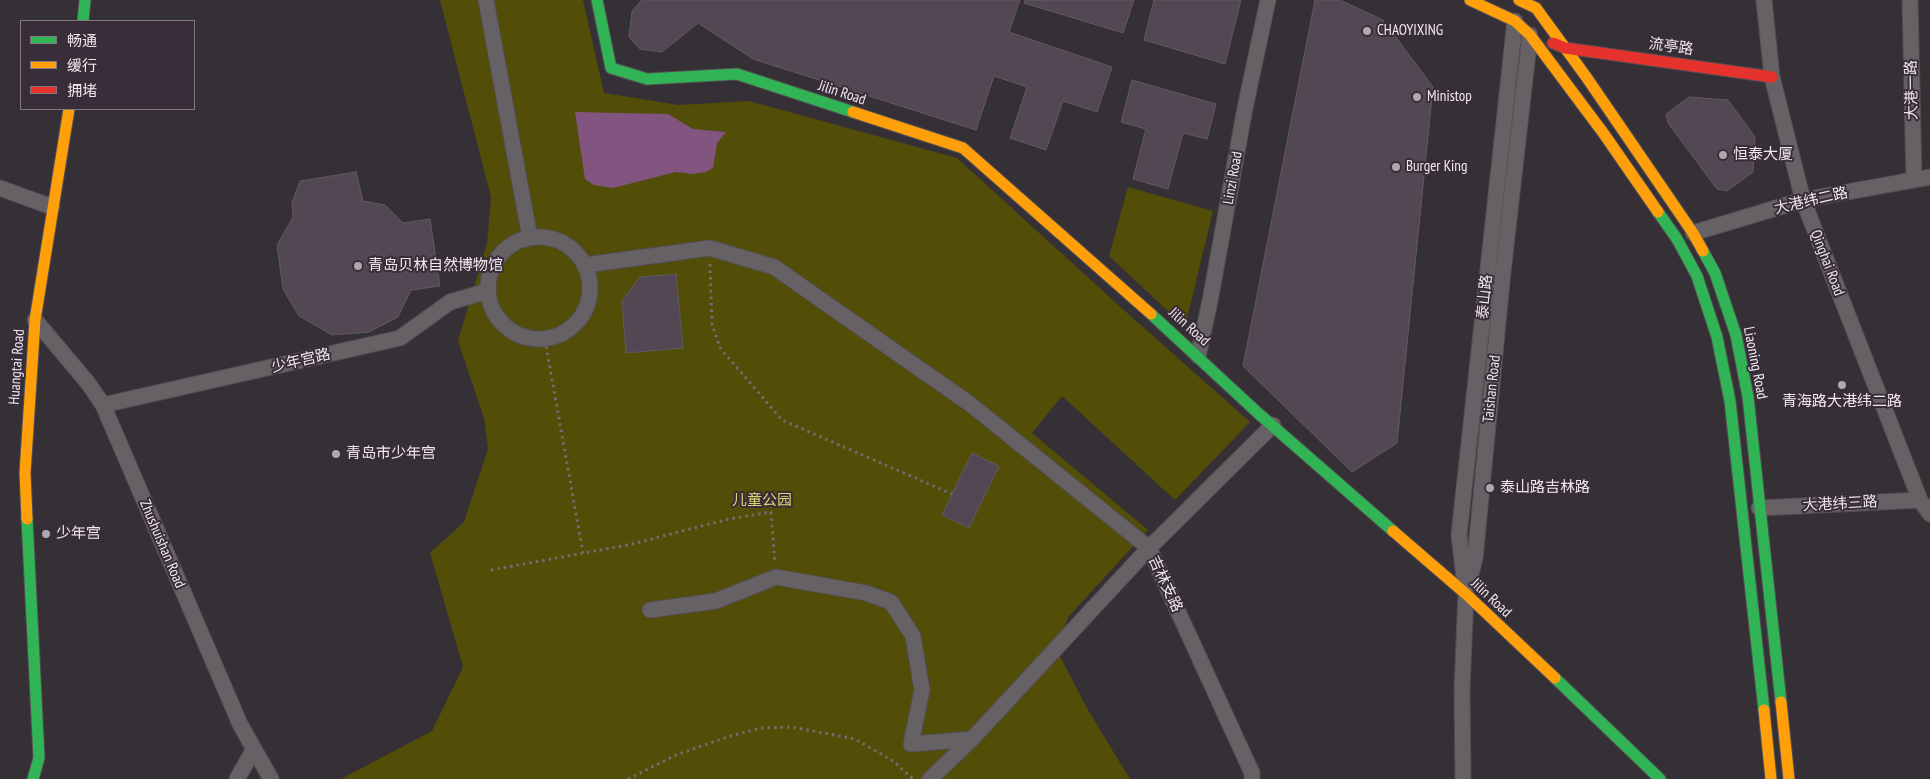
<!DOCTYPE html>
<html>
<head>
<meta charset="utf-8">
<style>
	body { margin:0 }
	#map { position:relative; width:1930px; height:779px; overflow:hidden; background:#353035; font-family:"PT Sans Narrow","Noto Sans SC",sans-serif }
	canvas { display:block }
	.legend { position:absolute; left:20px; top:20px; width:175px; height:90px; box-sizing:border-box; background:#382d38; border:1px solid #827881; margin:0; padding:6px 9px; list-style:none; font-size:15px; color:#f0e8ef }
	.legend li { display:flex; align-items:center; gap:10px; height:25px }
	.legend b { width:25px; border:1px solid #827881 }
</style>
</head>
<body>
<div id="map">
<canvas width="1930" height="779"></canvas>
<ul class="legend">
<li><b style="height:6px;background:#30b455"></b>畅通</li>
<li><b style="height:6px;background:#ff9f0a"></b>缓行</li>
<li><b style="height:6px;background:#e5322d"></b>拥堵</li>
</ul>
</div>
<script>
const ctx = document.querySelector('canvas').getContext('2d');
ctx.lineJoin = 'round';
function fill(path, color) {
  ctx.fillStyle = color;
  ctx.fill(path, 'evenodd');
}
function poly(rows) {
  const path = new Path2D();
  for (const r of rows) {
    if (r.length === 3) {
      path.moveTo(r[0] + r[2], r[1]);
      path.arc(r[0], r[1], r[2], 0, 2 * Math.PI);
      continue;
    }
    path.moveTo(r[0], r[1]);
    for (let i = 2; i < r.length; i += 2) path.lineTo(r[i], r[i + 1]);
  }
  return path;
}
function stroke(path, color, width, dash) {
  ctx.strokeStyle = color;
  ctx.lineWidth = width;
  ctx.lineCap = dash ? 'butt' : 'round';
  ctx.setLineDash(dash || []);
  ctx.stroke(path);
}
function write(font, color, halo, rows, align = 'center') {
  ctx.font = font + ' "PT Sans Narrow","Noto Sans SC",sans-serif';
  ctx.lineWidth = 4;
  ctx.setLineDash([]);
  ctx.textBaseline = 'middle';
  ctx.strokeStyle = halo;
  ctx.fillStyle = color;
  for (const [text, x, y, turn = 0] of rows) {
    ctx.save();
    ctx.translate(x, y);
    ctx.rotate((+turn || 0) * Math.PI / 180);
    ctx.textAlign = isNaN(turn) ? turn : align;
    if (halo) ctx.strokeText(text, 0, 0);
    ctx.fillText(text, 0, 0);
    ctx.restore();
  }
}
fill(poly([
	[440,0,583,0,604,93,678,105,749,101,957,158,1116,303,1250,422,1175,500,1062,396,1032,433,1148,530,1069,616,1055,647,1088,710,1130,779,341,779,432,731,463,667,430,553,464,522,488,449,484,418,458,341,487,244,491,197],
	[1128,187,1213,211,1185,327,1109,256]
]), '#524d07');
fill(poly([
	[575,112,668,114,693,129,726,132,717,143,713,168,706,172,692,174,676,172,613,188,594,185,585,179]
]), '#825480');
const building = poly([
	[642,0,1020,0,1009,32,1112,67,1097,112,1063,101,1046,150,1010,138,1027,87,994,76,976,130,753,59,698,23,662,52,640,49,629,37,632,11,642,0],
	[1025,0,1134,0,1123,33,1024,3,1025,0],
	[1154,0,1241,0,1225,64,1144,40,1154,0],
	[1315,0,1340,0,1383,20,1433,87,1397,443,1352,472,1243,366,1315,0],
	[1132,80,1216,104,1207,139,1183,133,1168,189,1133,179,1146,129,1121,122,1132,80],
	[1689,97,1728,100,1755,137,1753,172,1727,191,1717,189,1668,123,1666,114,1689,97],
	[356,172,363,201,385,205,403,223,430,219,440,286,411,290,398,317,369,332,332,335,299,316,283,289,277,245,293,217,292,203,300,181,356,172],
	[676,274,683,348,626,353,622,301,640,277,676,274],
	[972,453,999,466,969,528,942,515,972,453]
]);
fill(building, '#524752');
stroke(building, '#605b60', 1);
const street = poly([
	[486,0,530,238],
	[1764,0,1772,77,1803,200,1920,500,1930,514],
	[1910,0,1914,180],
	[0,188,52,207],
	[1693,233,1803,200,1930,177],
	[539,288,51],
	[585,265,710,248,774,267,970,404,1149,548,972,739,930,779],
	[35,320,88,383,103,405,240,724,271,779],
	[1198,356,1210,301,1245,108,1268,0],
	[103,405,400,338,450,302,488,291],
	[1759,508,1920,500],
	[1468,585,1475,558,1503,272,1530,35],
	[650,610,716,601,776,577,866,593,891,602,913,636,922,690,911,744,972,739],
	[237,779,254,749],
	[1252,779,1252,773,1149,548,1273,425],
	[1463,779,1462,689,1466,594,1459,535,1515,21]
]);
const fast = poly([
	[597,0,611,68,647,79,737,74,853,112],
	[83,21,85,0],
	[1658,212,1677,239,1697,276,1717,337,1730,401,1764,710],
	[1703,251,1715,273,1736,335,1748,397,1781,702],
	[1151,314,1259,414,1393,531],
	[27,519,39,758,33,779],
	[1555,678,1660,779]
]);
const slow = poly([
	[1470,0,1515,21,1530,35,1604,134,1658,212],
	[1519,0,1536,8,1587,78,1693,233,1703,251],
	[853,112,963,148,1151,314],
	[27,519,25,473,35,320,69,109],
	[1393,531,1466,594,1555,678],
	[1781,702,1789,779],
	[1764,710,1771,779]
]);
const jam = poly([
	[1553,43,1565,48,1772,77]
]);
stroke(street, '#534e53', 17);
stroke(fast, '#534e53', 13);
stroke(slow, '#534e53', 13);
stroke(jam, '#534e53', 13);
stroke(poly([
	[710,264,712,324,720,348,782,420,952,494],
	[545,340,583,553],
	[491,570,628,545,729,519,771,512,775,563],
	[628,779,676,755,730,736,761,728,792,727,855,739,893,761,913,779]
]), '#706c70', 3, [2.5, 4]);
stroke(street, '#666165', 15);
stroke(fast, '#30b455', 11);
stroke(slow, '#ff9f0a', 11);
stroke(jam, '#e5322d', 11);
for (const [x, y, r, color] of [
	[1367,31,5,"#afa8ae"],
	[1417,97,5,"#afa8ae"],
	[1723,155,5,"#afa8ae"],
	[1396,167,5,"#afa8ae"],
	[358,266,5,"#afa8ae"],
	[1842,385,5,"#afa8ae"],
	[336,454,5,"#afa8ae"],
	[1490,488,5,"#afa8ae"],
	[46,534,5,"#afa8ae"]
]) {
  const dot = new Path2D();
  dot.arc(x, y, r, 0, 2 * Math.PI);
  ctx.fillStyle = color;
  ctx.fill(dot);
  stroke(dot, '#382d38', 2);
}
write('15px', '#f0e8ef', '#382d38', [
	["CHAOYIXING",1377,31],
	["Ministop",1427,97],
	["恒泰大厦",1733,155],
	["Burger King",1406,167],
	["青岛贝林自然博物馆",368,266],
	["青海路大港纬二路",1842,402,"center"],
	["青岛市少年宫",346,454],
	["泰山路吉林路",1500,488],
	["少年宫",56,534]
], 'left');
write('15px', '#f0e8ef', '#382d38', [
	["流亭路",1671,47,8],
	["大港一路",1912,90,-91],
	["Jilin Road",842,93,18],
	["Linzi Road",1233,178,-80],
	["大港纬二路",1811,201,-13],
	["Qinghai Road",1827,263,69],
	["泰山路",1485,297,-84],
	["Jilin Road",1189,327,42],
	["少年宫路",301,361,-13],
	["Liaoning Road",1755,363,79],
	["Huangtai Road",17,367,-86],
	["Taishan Road",1492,389,-84],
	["大港纬三路",1840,504,-3],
	["Zhushuishan Road",162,544,67],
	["吉林支路",1165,584,65],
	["Jilin Road",1491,598,43]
]);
write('15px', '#ddd572', '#382d38', [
	["儿童公园",762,501]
]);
</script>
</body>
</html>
